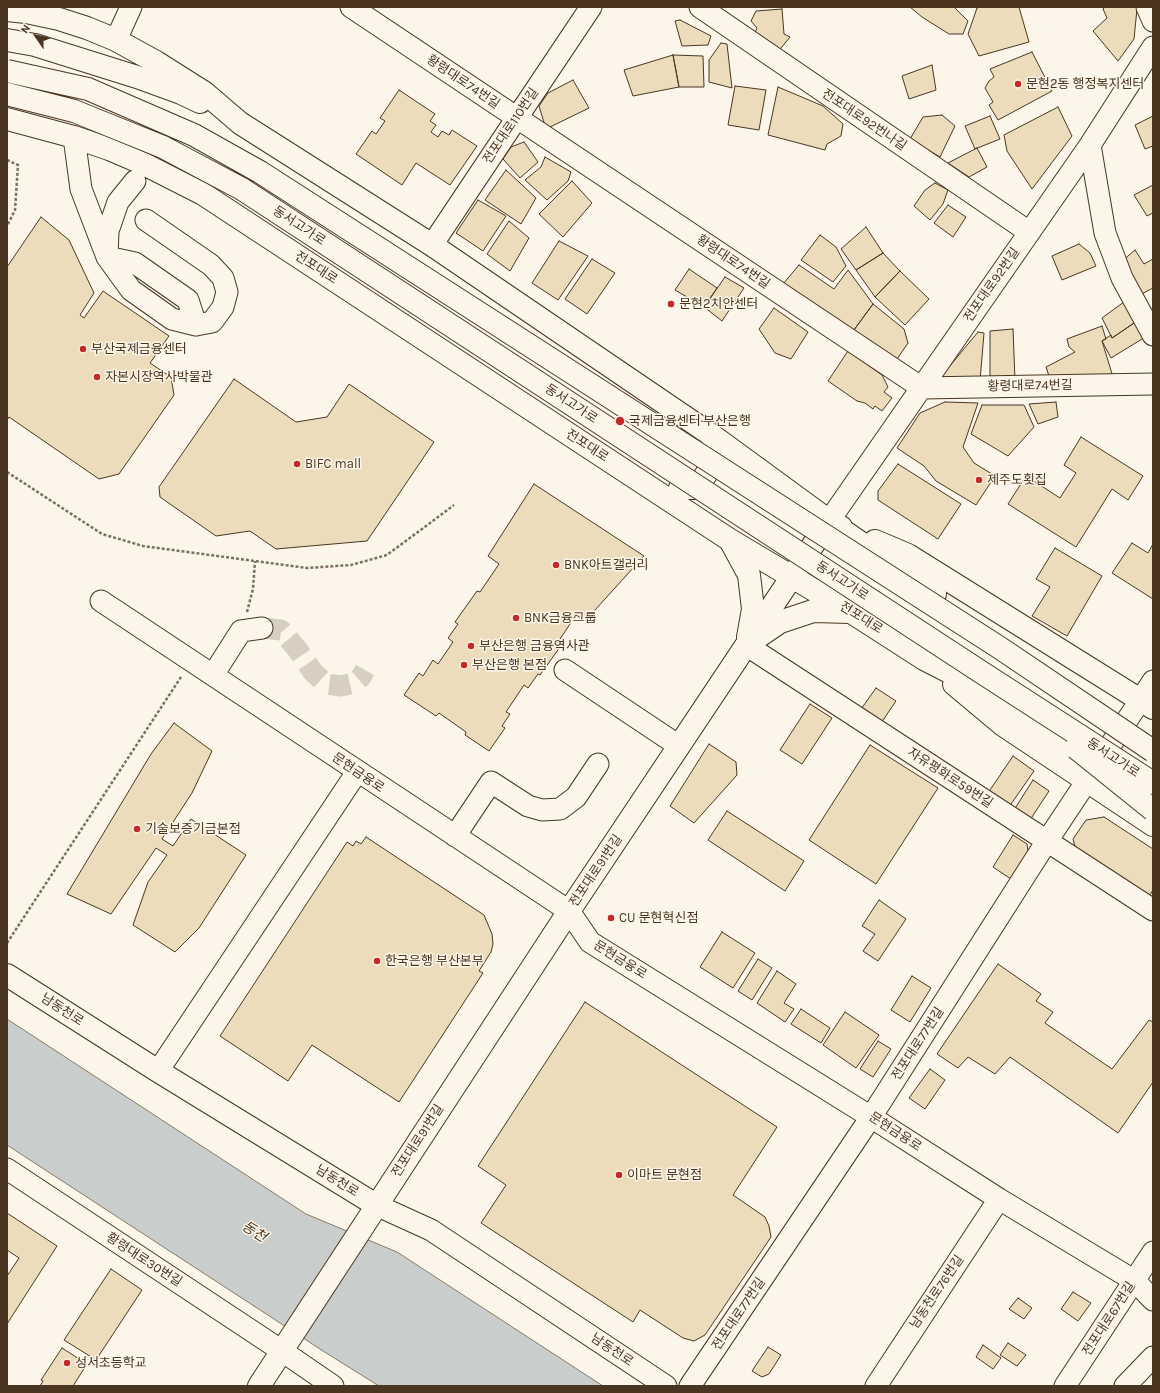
<!DOCTYPE html>
<html>
<head>
<meta charset="utf-8">
<style>
	body { margin:0 }
	#map { position:relative; width:1160px; height:1393px; overflow:hidden; background:#fbf6e9; font-family:Karla,sans-serif }
	canvas { display:block }
	.frame { position:absolute; inset:0; border:8px solid #4a3520; pointer-events:none }
	.north { position:absolute; left:16px; top:16px; width:40px; height:40px; -webkit-text-stroke:3px #fbf6e9; paint-order:stroke; rotate:304deg; font-size:11px; font-weight:700; line-height:16px; text-align:center; color:#4a3520 }
	.north::after { content:''; display:block; margin:auto; width:14px; height:18px; background:#4a3520; clip-path:polygon(50% 0,100% 100%,50% 72%,0 100%) }
</style>
</head>
<body>
<div id="map">
<canvas width="1160" height="1393"></canvas>
<div class="frame"></div>
<div class="north">N</div>
</div>
<script>
const ctx = document.querySelector('canvas').getContext('2d');
ctx.lineJoin = 'round';
function fill(path, color) {
  ctx.fillStyle = color;
  ctx.fill(path, 'evenodd');
}
function poly(rows) {
  const path = new Path2D();
  for (const r of rows) {
    path.moveTo(r[0], r[1]);
    for (let i = 2; i < r.length; i += 2) path.lineTo(r[i], r[i + 1]);
  }
  return path;
}
function stroke(path, color, width, dash) {
  ctx.strokeStyle = color;
  ctx.lineWidth = width;
  ctx.lineCap = dash ? 'butt' : 'round';
  ctx.setLineDash(dash || []);
  ctx.stroke(path);
}
function write(font, color, halo, rows, align = 'center') {
  ctx.font = font + ' Karla,"Noto Sans KR",sans-serif';
  ctx.lineWidth = 3;
  ctx.setLineDash([]);
  ctx.textBaseline = 'middle';
  ctx.strokeStyle = halo;
  ctx.fillStyle = color;
  for (const [text, x, y, turn = 0] of rows) {
    ctx.save();
    ctx.translate(x, y);
    ctx.rotate((+turn || 0) * Math.PI / 180);
    ctx.textAlign = isNaN(turn) ? turn : align;
    if (halo) ctx.strokeText(text, 0, 0);
    ctx.fillText(text, 0, 0);
    ctx.restore();
  }
}
const water = poly([
	[7,1019,306,1214,397,1252,603,1386,379,1386,323,1351,7,1145,7,1019]
]);
fill(water, '#c9cecd');
stroke(water, '#887966', 1);
const building = poly([
	[910,7,954,7,968,21,963,34,949,34,922,17,910,7],
	[980,7,1019,7,1029,42,979,56,968,34,977,8,980,7],
	[1105,7,1136,7,1137,9,1134,39,1118,61,1093,31,1107,18,1103,9,1105,7],
	[782,9,784,34,790,37,777,53,752,38,757,28,751,21,756,11,782,9],
	[680,20,711,36,708,45,682,46,675,21,680,20],
	[721,43,727,44,732,88,709,82,709,60,721,43],
	[1032,52,1052,91,998,120,989,105,993,102,985,88,989,81,994,77,990,69,1032,52],
	[673,55,679,87,633,96,624,70,673,55],
	[673,55,703,56,704,87,679,87,673,55],
	[932,65,936,90,909,99,902,76,932,65],
	[573,80,589,108,546,129,539,106,548,93,573,80],
	[735,86,766,90,759,130,728,125,735,86],
	[778,87,823,106,843,124,841,136,827,144,825,150,768,135,778,87],
	[399,90,435,114,430,121,436,125,431,132,438,137,442,131,449,135,452,130,477,146,450,185,416,163,402,185,356,154,372,131,376,134,385,121,380,118,399,90],
	[1058,107,1072,136,1032,189,1007,151,1004,135,1058,107],
	[942,115,955,126,940,157,910,139,923,117,942,115],
	[990,116,1000,139,975,149,965,126,990,116],
	[1153,116,1153,146,1145,149,1135,125,1153,116],
	[524,142,538,162,520,178,503,159,511,147,524,142],
	[977,148,987,167,969,177,948,163,977,148],
	[545,157,571,172,568,181,547,200,525,180,541,167,545,157],
	[506,170,536,198,521,224,485,200,506,170],
	[572,181,592,203,563,237,539,214,572,181],
	[935,183,948,190,943,204,930,220,914,206,925,190,935,183],
	[1153,185,1153,213,1147,216,1134,195,1153,185],
	[478,200,506,216,483,251,456,233,478,200],
	[948,205,966,217,953,237,934,223,948,205],
	[41,217,69,240,94,293,80,315,84,318,103,291,169,336,150,363,171,377,174,395,119,474,99,479,9,417,7,420,7,267,41,217],
	[509,221,529,238,510,271,487,254,509,221],
	[866,227,883,253,856,270,841,249,866,227],
	[820,235,836,247,846,266,833,282,801,260,820,235],
	[559,241,588,256,558,300,532,283,559,241],
	[1079,244,1090,253,1096,266,1062,280,1052,256,1079,244],
	[1135,250,1144,264,1153,259,1153,288,1138,296,1121,262,1135,250],
	[883,253,900,271,875,297,856,270,883,253],
	[592,259,615,273,587,314,565,299,592,259],
	[799,265,834,289,848,270,873,304,851,334,783,284,799,265],
	[689,269,717,288,704,307,675,290,689,269],
	[900,271,929,299,905,325,875,297,900,271],
	[725,277,744,288,722,321,704,307,725,277],
	[1128,299,1140,319,1112,338,1102,318,1128,299],
	[873,304,904,329,908,343,895,362,851,334,873,304],
	[774,308,808,332,791,359,775,353,759,329,774,308],
	[1140,319,1147,336,1111,358,1102,341,1111,335,1112,338,1140,319],
	[1102,326,1106,339,1102,341,1113,377,1052,385,1046,367,1075,352,1069,347,1067,339,1102,326],
	[1013,329,1015,380,990,381,990,331,1013,329],
	[978,332,984,333,980,381,939,379,978,332],
	[848,351,882,375,888,387,884,392,892,398,882,411,875,406,873,409,865,403,857,401,828,381,848,351],
	[234,379,296,422,327,417,349,384,434,442,367,541,276,549,250,531,216,536,160,497,159,487,234,379],
	[945,402,978,403,963,447,974,463,995,476,976,505,936,481,924,466,897,448,920,413,945,402],
	[1056,402,1058,417,1038,424,1029,404,1056,402],
	[982,405,1024,405,1034,427,1008,456,971,434,982,405],
	[1081,437,1143,476,1128,500,1112,489,1076,547,1008,504,1026,476,1060,498,1076,473,1064,465,1081,437],
	[898,464,961,504,938,539,878,500,878,491,898,464],
	[534,484,644,556,585,621,576,615,556,645,560,647,540,675,538,674,528,688,524,685,506,712,510,714,502,726,505,728,489,751,465,735,466,732,439,713,436,716,404,695,419,673,423,676,433,660,438,664,453,642,448,638,458,624,455,622,477,591,480,592,499,564,488,556,534,484],
	[1132,543,1148,553,1153,544,1153,599,1112,573,1132,543],
	[1055,548,1102,576,1067,636,1032,616,1050,587,1036,579,1055,548],
	[876,688,896,701,879,726,859,712,876,688],
	[810,704,832,718,802,764,780,750,810,704],
	[174,723,212,751,192,793,162,839,173,846,191,819,246,855,199,928,175,952,133,925,148,882,167,855,156,848,111,914,67,894,151,754,174,723],
	[709,744,736,762,737,775,694,823,670,806,709,744],
	[870,745,938,788,876,884,809,840,870,745],
	[1013,756,1034,771,1009,807,988,793,1013,756],
	[1033,780,1049,791,1030,820,1014,810,1033,780],
	[727,811,804,861,785,891,708,840,727,811],
	[1104,817,1153,849,1153,890,1148,898,1077,854,1073,839,1086,820,1104,817],
	[1013,835,1027,844,1029,858,1014,881,993,867,1013,835],
	[366,837,484,915,492,934,493,944,491,952,479,971,483,973,399,1102,312,1045,288,1081,220,1036,347,842,353,846,356,841,361,844,366,837],
	[879,900,906,919,878,961,863,951,875,934,862,926,879,900],
	[722,932,755,953,733,988,700,967,722,932],
	[758,959,772,968,752,1000,738,991,758,959],
	[998,964,1041,994,1036,1001,1053,1012,1045,1023,1112,1069,1149,1020,1153,1022,1153,1082,1118,1133,1010,1057,995,1074,968,1057,958,1068,937,1054,998,964],
	[777,971,796,984,784,1003,794,1009,785,1022,757,1003,777,971],
	[912,976,931,988,910,1022,891,1010,912,976],
	[585,1002,777,1127,733,1195,765,1217,769,1226,771,1237,705,1335,694,1341,683,1338,640,1310,633,1322,481,1223,506,1185,478,1166,585,1002],
	[801,1009,830,1028,821,1043,791,1024,801,1009],
	[845,1012,879,1035,856,1068,823,1045,845,1012],
	[878,1041,891,1049,873,1077,860,1069,878,1041],
	[930,1069,945,1080,925,1109,909,1098,930,1069],
	[7,1213,57,1246,7,1324,7,1276,19,1258,7,1250,7,1213],
	[111,1269,142,1290,96,1360,64,1340,111,1269],
	[1073,1292,1091,1303,1078,1321,1061,1309,1073,1292],
	[1018,1298,1032,1308,1024,1319,1009,1309,1018,1298],
	[1008,1343,1026,1355,1017,1366,1000,1355,1008,1343],
	[983,1345,1001,1358,993,1369,976,1357,983,1345],
	[768,1347,781,1355,769,1374,762,1377,752,1371,768,1347],
	[62,1348,87,1364,73,1386,40,1386,43,1381,41,1380,62,1348]
]);
fill(building, '#ecdcbc');
stroke(building, '#4a3520', 1);
stroke(poly([
	[262,628,281,630,297,649,313,672,326,684,341,686,354,683,361,677,365,670]
]), '#d8cfc1', 21, [21, 10]);
const minor = poly([
	[351,7,922,388,1153,384],
	[700,7,1029,232],
	[1147,7,1153,21],
	[116,40,131,7],
	[74,137,81,189,107,257,131,290,172,319,196,325,212,322,223,307,227,292,223,278,211,265,146,220],
	[1090,145,1105,233,1122,278,1153,335],
	[135,181,118,202,108,231,107,257,135,263,188,300,196,325],
	[432,245,591,7],
	[829,521,1090,145,1153,47],
	[101,601,569,911,590,942,871,1117,999,1199,1135,1281,1153,1300],
	[746,645,1153,910],
	[565,670,679,746],
	[213,675,241,631,262,628],
	[455,836,491,782,528,806,542,810,560,809,576,797,598,764],
	[158,1071,357,772],
	[7,1169,282,1351,333,1386],
	[376,1205,431,1230,666,1386],
	[690,1386,871,1117,1047,841,1153,681],
	[876,1386,999,1199],
	[1065,1386,1153,1252],
	[1125,1386,1153,1357]
]);
const major = poly([
	[7,10,26,12,59,19,87,28,116,40,156,62,205,93,240,123,432,245,710,434,829,521,841,527],
	[7,40,35,45,137,77,181,93,200,102],
	[7,119,74,137,109,149,144,164,203,194,730,540,851,612,924,659,1004,700,1090,760],
	[680,488,697,488,716,459,713,445],
	[730,540,749,575,753,609,748,637],
	[875,541,908,555,1153,708],
	[755,639,780,622,813,611,850,612],
	[954,684,1003,725,1153,825],
	[7,975,158,1071,376,1205],
	[259,1386,569,911,829,521,935,594]
]);
stroke(minor, '#4a3520', 23);
stroke(major, '#4a3520', 24);
stroke(poly([
	[7,160,18,165,15,210,7,226],
	[7,472,102,534,143,546,307,568,351,565,387,555,454,505],
	[247,612,253,589,255,561],
	[7,943,181,677]
]), '#7f6f5c', 2.5, [3, 2]);
stroke(minor, '#fbf6e9', 21);
stroke(major, '#fbf6e9', 22);
const highwayBridge = poly([
	[7,71,88,89,194,135,260,172,1000,648,1153,751],
	[7,94,74,111,163,147,242,189,981,672,1153,783],
	[1076,748,1153,810]
]);
stroke(highwayBridge, '#4a3520', 24, []);
stroke(highwayBridge, '#fbf6e9', 22);
for (const [x, y, r, color] of [
	[1018,84,4,"#c62828"],
	[671,304,4,"#c62828"],
	[83,349,4,"#c62828"],
	[97,377,4,"#c62828"],
	[620,421,5,"#c62828"],
	[297,464,4,"#c62828"],
	[979,480,4,"#c62828"],
	[556,565,4,"#c62828"],
	[516,618,4,"#c62828"],
	[471,646,4,"#c62828"],
	[464,665,4,"#c62828"],
	[137,829,4,"#c62828"],
	[611,918,4,"#c62828"],
	[377,961,4,"#c62828"],
	[619,1175,4,"#c62828"],
	[67,1363,4,"#c62828"]
]) {
  const dot = new Path2D();
  dot.arc(x, y, r, 0, 2 * Math.PI);
  ctx.fillStyle = color;
  ctx.fill(dot);
  stroke(dot, '#fbf6e9', 1.5);
}
write('13px', '#4a3520', '#fbf6e9', [
	["황령대로74번길",463,82,34],
	["전포대로92번나길",864,120,34],
	["전포대로110번길",511,126,-56],
	["동서고가로",299,226,33],
	["황령대로74번길",733,262,34],
	["전포대로",316,268,33],
	["전포대로92번길",992,285,-55],
	["황령대로74번길",1030,386,-1],
	["동서고가로",571,404,33],
	["전포대로",587,446,33],
	["동서고가로",842,581,33],
	["전포대로",861,618,32],
	["동서고가로",1113,758,33],
	["문현금융로",358,773,34],
	["자유평화로59번길",950,778,33],
	["전포대로91번길",596,871,-56],
	["문현금융로",620,960,32],
	["남동천로",62,1010,33],
	["전포대로77번길",918,1044,-57],
	["문현금융로",895,1132,33],
	["전포대로91번길",418,1141,-57],
	["남동천로",337,1181,32],
	["황령대로30번길",144,1260,33],
	["남동천로76번길",937,1292,-56],
	["전포대로77번길",739,1314,-56],
	["전포대로67번길",1109,1319,-57],
	["남동천로",612,1350,34]
]);
write('13px', '#4a3520', '#fbf6e9', [
	["문현2동 행정복지센터",1026,84],
	["문현2치안센터",679,304],
	["부산국제금융센터",91,349],
	["자본시장역사박물관",105,377],
	["국제금융센터·부산은행",629,421],
	["BIFC mall",305,464],
	["제주도횟집",987,480],
	["BNK아트갤러리",564,565],
	["BNK금융그룹",524,618],
	["부산은행 금융역사관",479,646],
	["부산은행 본점",472,665],
	["기술보증기금본점",145,829],
	["CU 문현혁신점",619,918],
	["한국은행 부산본부",385,961],
	["이마트 문현점",627,1175],
	["성서초등학교",75,1363]
], 'left');
write('italic 14px', '#4a3520', '#fbf6e9', [
	["동천",254,1232,32]
]);
</script>
</body>
</html>
